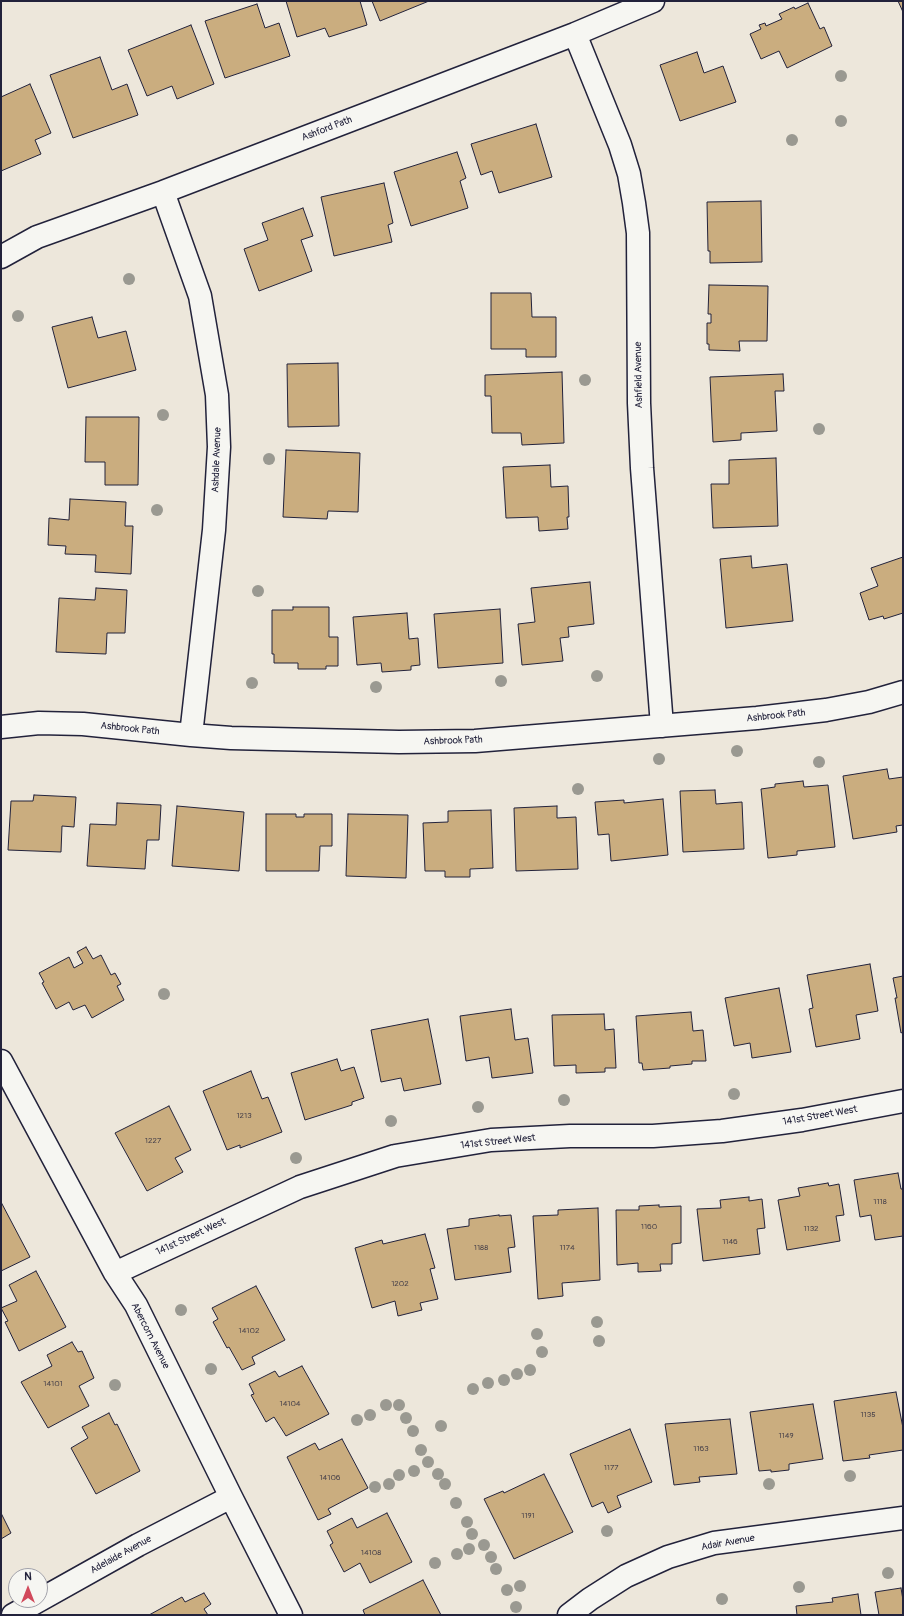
<!DOCTYPE html>
<html>
<head>
<meta charset="utf-8">
<style>
	body { margin:0 }
	#map { position:relative; width:904px; height:1616px; overflow:hidden; background:#ede7db; font-family:Pangolin,sans-serif }
	canvas { display:block }
	.frame { position:absolute; inset:0; border:2px solid #22223b; pointer-events:none }
	.north { position:absolute; left:8px; top:1568px; width:40px; height:40px; box-sizing:border-box; background:#f6f6f2; border:1px solid #a1a1a9; border-radius:50%; rotate:0deg; font-size:11px; font-weight:700; line-height:16px; text-align:center; color:#22223b }
	.north::after { content:''; display:block; margin:auto; width:14px; height:18px; background:#d1495b; clip-path:polygon(50% 0,100% 100%,50% 72%,0 100%) }
</style>
</head>
<body>
<div id="map">
<canvas width="904" height="1616"></canvas>
<div class="frame"></div>
<div class="north">N</div>
</div>
<script>
const ctx = document.querySelector('canvas').getContext('2d');
ctx.lineJoin = 'round';
function fill(path, color) {
  ctx.fillStyle = color;
  ctx.fill(path, 'evenodd');
}
function poly(rows) {
  const path = new Path2D();
  for (const r of rows) {
    path.moveTo(r[0], r[1]);
    for (let i = 2; i < r.length; i += 2) path.lineTo(r[i], r[i + 1]);
  }
  return path;
}
function stroke(path, color, width, dash) {
  ctx.strokeStyle = color;
  ctx.lineWidth = width;
  ctx.lineCap = dash ? 'butt' : 'round';
  ctx.setLineDash(dash || []);
  ctx.stroke(path);
}
function write(font, color, halo, rows, align = 'center') {
  ctx.font = font + ' Pangolin,sans-serif';
  ctx.lineWidth = 4;
  ctx.setLineDash([]);
  ctx.textBaseline = 'middle';
  ctx.strokeStyle = halo;
  ctx.fillStyle = color;
  for (const [text, x, y, turn = 0] of rows) {
    ctx.save();
    ctx.translate(x, y);
    ctx.rotate((+turn || 0) * Math.PI / 180);
    ctx.textAlign = isNaN(turn) ? turn : align;
    if (halo) ctx.strokeText(text, 0, 0);
    ctx.fillText(text, 0, 0);
    ctx.restore();
  }
}
const building = poly([
	[286,1,360,1,367,25,329,37,325,28,297,37,286,1],
	[372,1,429,1,380,21,372,1],
	[898,1,903,1,903,12,898,1],
	[808,3,820,29,824,27,832,46,787,68,779,51,761,59,750,34,761,29,759,25,765,23,766,26,782,19,779,14,794,7,795,9,808,3],
	[257,4,265,28,279,23,290,56,225,78,205,21,257,4],
	[191,25,214,84,177,99,172,86,147,96,128,50,191,25],
	[697,52,704,73,723,66,736,102,680,121,660,65,697,52],
	[100,57,112,90,127,84,138,115,73,138,50,75,100,57],
	[30,84,51,133,35,140,41,154,1,171,1,97,30,84],
	[536,124,552,177,499,193,492,171,481,175,471,144,536,124],
	[457,152,466,178,460,181,468,208,411,226,394,172,457,152],
	[384,183,393,223,388,225,392,242,334,256,321,197,384,183],
	[761,201,762,262,710,263,710,251,708,251,707,202,761,201],
	[303,208,313,236,301,240,312,271,259,291,244,249,268,240,262,223,303,208],
	[709,285,768,286,767,341,739,341,740,351,709,350,709,344,707,344,707,323,711,323,711,314,708,314,709,285],
	[491,293,531,293,532,317,556,317,556,357,526,357,526,349,491,349,491,293],
	[92,317,98,338,126,331,136,370,68,388,52,327,92,317],
	[338,363,339,426,288,427,287,364,338,363],
	[562,372,564,443,522,445,521,433,492,433,491,396,485,396,485,375,562,372],
	[783,374,784,391,775,391,777,431,741,433,741,440,713,442,710,377,783,374],
	[86,417,139,417,138,485,105,485,105,462,85,462,86,417],
	[286,450,360,453,358,512,328,511,327,519,283,517,286,450],
	[776,458,778,526,713,528,711,484,729,484,729,460,776,458],
	[550,465,551,487,568,486,569,517,567,517,568,529,539,531,538,517,506,518,503,467,550,465],
	[70,499,126,502,125,526,133,526,131,574,95,572,96,555,65,554,66,546,48,545,49,518,69,520,70,499],
	[751,556,752,568,787,564,793,621,726,628,720,559,751,556],
	[903,557,903,613,884,619,883,616,869,620,860,593,878,586,871,568,903,557],
	[590,582,594,624,568,627,569,637,560,638,563,661,522,665,518,624,535,622,531,588,590,582],
	[96,588,127,590,125,633,107,633,106,654,56,652,59,598,95,600,96,588],
	[293,607,329,607,329,637,338,637,338,666,326,666,326,669,298,669,298,663,274,663,274,654,272,654,272,610,293,610,293,607],
	[500,609,503,663,438,668,434,614,500,609],
	[407,613,409,639,418,638,420,665,411,666,411,670,382,672,381,663,357,665,353,617,407,613],
	[887,769,889,779,903,777,903,825,896,826,897,832,853,839,843,776,887,769],
	[803,781,804,787,828,785,835,847,797,851,797,855,768,858,761,789,775,787,775,784,803,781],
	[715,790,716,804,742,802,744,849,683,852,680,791,715,790],
	[34,795,76,797,74,827,62,826,61,852,8,850,11,801,33,801,34,795],
	[663,799,668,855,611,861,609,834,598,835,595,802,624,800,624,803,663,799],
	[117,803,161,805,159,840,147,840,145,869,87,866,90,824,116,825,117,803],
	[177,806,244,812,239,871,172,866,177,806],
	[557,806,557,818,576,817,578,869,516,871,514,808,557,806],
	[491,810,493,868,470,869,470,877,445,877,445,871,425,871,423,823,448,822,448,811,491,810],
	[266,814,296,814,296,817,304,817,304,814,332,814,332,846,320,846,319,871,266,871,266,814],
	[348,814,408,815,406,878,346,876,348,814],
	[86,947,93,959,101,955,111,975,115,973,121,984,117,986,124,1000,92,1018,85,1005,73,1010,69,1002,56,1009,42,983,44,982,39,973,69,957,74,968,83,963,77,952,86,947],
	[870,964,878,1011,856,1015,860,1039,816,1047,809,1009,813,1008,807,975,870,964],
	[903,976,903,1032,901,1033,895,998,897,998,893,978,903,976],
	[779,988,791,1052,752,1058,750,1043,734,1046,725,998,779,988],
	[511,1009,515,1040,528,1038,533,1073,492,1078,489,1057,466,1061,460,1016,511,1009],
	[691,1012,693,1031,703,1030,706,1061,692,1061,692,1064,670,1066,670,1068,643,1070,642,1063,639,1063,636,1016,691,1012],
	[604,1014,605,1030,614,1029,616,1068,605,1068,605,1072,576,1073,576,1065,554,1066,552,1015,604,1014],
	[428,1019,441,1084,404,1091,401,1078,381,1082,371,1030,428,1019],
	[337,1059,341,1071,354,1067,364,1098,352,1102,352,1105,305,1120,291,1073,337,1059],
	[251,1071,262,1099,268,1097,282,1132,240,1148,240,1145,227,1150,203,1091,251,1071],
	[169,1106,191,1150,175,1158,183,1172,147,1191,115,1133,169,1106],
	[898,1173,901,1189,903,1189,903,1236,875,1240,871,1215,860,1217,854,1180,898,1173],
	[828,1183,829,1186,839,1184,844,1215,836,1216,840,1241,787,1250,778,1200,800,1196,798,1188,828,1183],
	[749,1197,749,1201,762,1199,765,1228,757,1229,760,1254,703,1261,697,1209,721,1208,720,1200,749,1197],
	[1,1202,30,1257,1,1271,1,1202],
	[659,1205,659,1207,681,1206,681,1243,672,1244,672,1264,660,1264,661,1271,638,1272,638,1263,617,1265,616,1210,639,1210,639,1206,659,1205],
	[598,1208,600,1280,562,1283,563,1296,538,1299,533,1216,558,1215,558,1210,598,1208],
	[499,1215,499,1216,511,1215,515,1247,508,1248,511,1272,455,1280,447,1229,469,1226,469,1219,499,1215],
	[425,1234,435,1268,430,1269,438,1299,420,1303,422,1310,398,1316,395,1301,372,1308,355,1248,382,1240,383,1244,425,1234],
	[36,1271,66,1327,19,1351,5,1322,8,1321,1,1308,17,1301,9,1285,36,1271],
	[256,1286,285,1340,252,1357,255,1364,242,1370,229,1347,227,1348,213,1322,218,1319,212,1308,256,1286],
	[72,1342,78,1352,82,1351,94,1378,79,1386,89,1406,48,1428,21,1382,52,1366,47,1355,72,1342],
	[302,1366,329,1414,286,1436,274,1417,266,1422,251,1395,254,1394,249,1384,275,1371,279,1377,302,1366],
	[896,1392,903,1428,903,1450,869,1455,870,1458,843,1461,834,1401,896,1392],
	[813,1404,823,1459,789,1464,789,1470,771,1472,771,1470,759,1471,750,1412,813,1404],
	[109,1413,115,1425,117,1424,140,1471,96,1494,71,1448,88,1438,82,1427,109,1413],
	[730,1419,737,1474,699,1477,700,1482,674,1485,665,1424,730,1419],
	[630,1429,652,1482,617,1496,621,1507,608,1513,603,1502,592,1507,570,1454,630,1429],
	[342,1439,368,1488,328,1509,331,1514,318,1520,287,1457,315,1443,319,1450,342,1439],
	[544,1474,573,1532,514,1559,484,1499,503,1491,504,1493,544,1474],
	[1,1513,11,1533,1,1539,1,1513],
	[387,1513,412,1562,370,1583,360,1563,344,1572,330,1545,333,1543,327,1531,352,1518,357,1528,387,1513],
	[423,1580,441,1615,365,1615,363,1610,423,1580],
	[901,1588,903,1600,903,1615,879,1615,875,1592,901,1588],
	[204,1593,211,1604,204,1609,208,1615,149,1615,182,1597,185,1602,204,1593],
	[858,1594,861,1615,797,1615,796,1606,833,1602,832,1598,858,1594]
]);
fill(building, '#caad7f');
stroke(building, '#22223b', 1);
const minor = poly([
	[575,34,620,145,629,174,634,203,638,233,639,403,642,468,662,726],
	[163,192,200,296,217,395,219,447,214,530,191,735],
	[1,257,37,237,163,192,575,34,653,1],
	[1,727,39,723,83,724,191,735,231,738,399,742,475,741,757,718,826,710,869,702,903,692],
	[1,1061,115,1273,136,1305,231,1497,291,1615],
	[115,1273,300,1187,395,1156,491,1140,570,1136,653,1136,722,1131,802,1120,903,1101],
	[13,1615,138,1545,231,1497],
	[569,1615,590,1599,626,1576,668,1557,714,1543,903,1518]
]);
stroke(minor, '#22223b', 25);
stroke(minor, '#f6f6f2', 22);
ctx.fillStyle = '#9a9991';
for (const [x, y] of [
	[841,76],
	[841,121],
	[792,140],
	[129,279],
	[18,316],
	[585,380],
	[163,415],
	[819,429],
	[269,459],
	[157,510],
	[258,591],
	[597,676],
	[501,681],
	[252,683],
	[376,687],
	[737,751],
	[659,759],
	[819,762],
	[578,789],
	[164,994],
	[734,1094],
	[564,1100],
	[478,1107],
	[391,1121],
	[296,1158],
	[181,1310],
	[597,1322],
	[537,1334],
	[599,1341],
	[542,1352],
	[211,1369],
	[530,1370],
	[517,1374],
	[504,1380],
	[488,1383],
	[115,1385],
	[473,1389],
	[386,1405],
	[399,1405],
	[370,1415],
	[406,1418],
	[357,1420],
	[441,1426],
	[413,1431],
	[421,1450],
	[428,1462],
	[414,1471],
	[438,1474],
	[399,1475],
	[850,1476],
	[389,1484],
	[445,1484],
	[769,1484],
	[375,1487],
	[456,1503],
	[467,1522],
	[607,1531],
	[472,1534],
	[484,1545],
	[469,1549],
	[457,1554],
	[491,1557],
	[435,1563],
	[496,1569],
	[888,1573],
	[520,1586],
	[799,1587],
	[507,1590],
	[722,1599],
	[516,1607]
]) {
  ctx.beginPath();
  ctx.arc(x, y, 6, 0, 2 * Math.PI);
  ctx.fill();
}
write('8px', '#4c454c', null, [
	["1213",244,1116],
	["1227",153,1141],
	["1118",880,1202],
	["1160",649,1227],
	["1132",811,1229],
	["1146",730,1242],
	["1188",481,1248],
	["1174",567,1248],
	["1202",400,1284],
	["14102",249,1331],
	["14101",53,1384],
	["14104",290,1404],
	["1135",868,1415],
	["1149",786,1436],
	["1163",701,1449],
	["1177",611,1468],
	["14106",330,1478],
	["1191",528,1516],
	["14108",371,1553]
]);
write('10px', '#22223b', '#f6f6f2', [
	["Ashford Path",327,129,-21],
	["Ashfield Avenue",639,375,-91],
	["Ashdale Avenue",217,460,-88],
	["Ashbrook Path",776,716,-6],
	["Ashbrook Path",130,729,6],
	["Ashbrook Path",453,741,-2],
	["141st Street West",820,1116,-10],
	["141st Street West",498,1142,-6],
	["141st Street West",191,1237,-25],
	["Abercorn Avenue",150,1336,63],
	["Adair Avenue",728,1543,-10],
	["Adelaide Avenue",121,1555,-29]
]);
</script>
</body>
</html>
